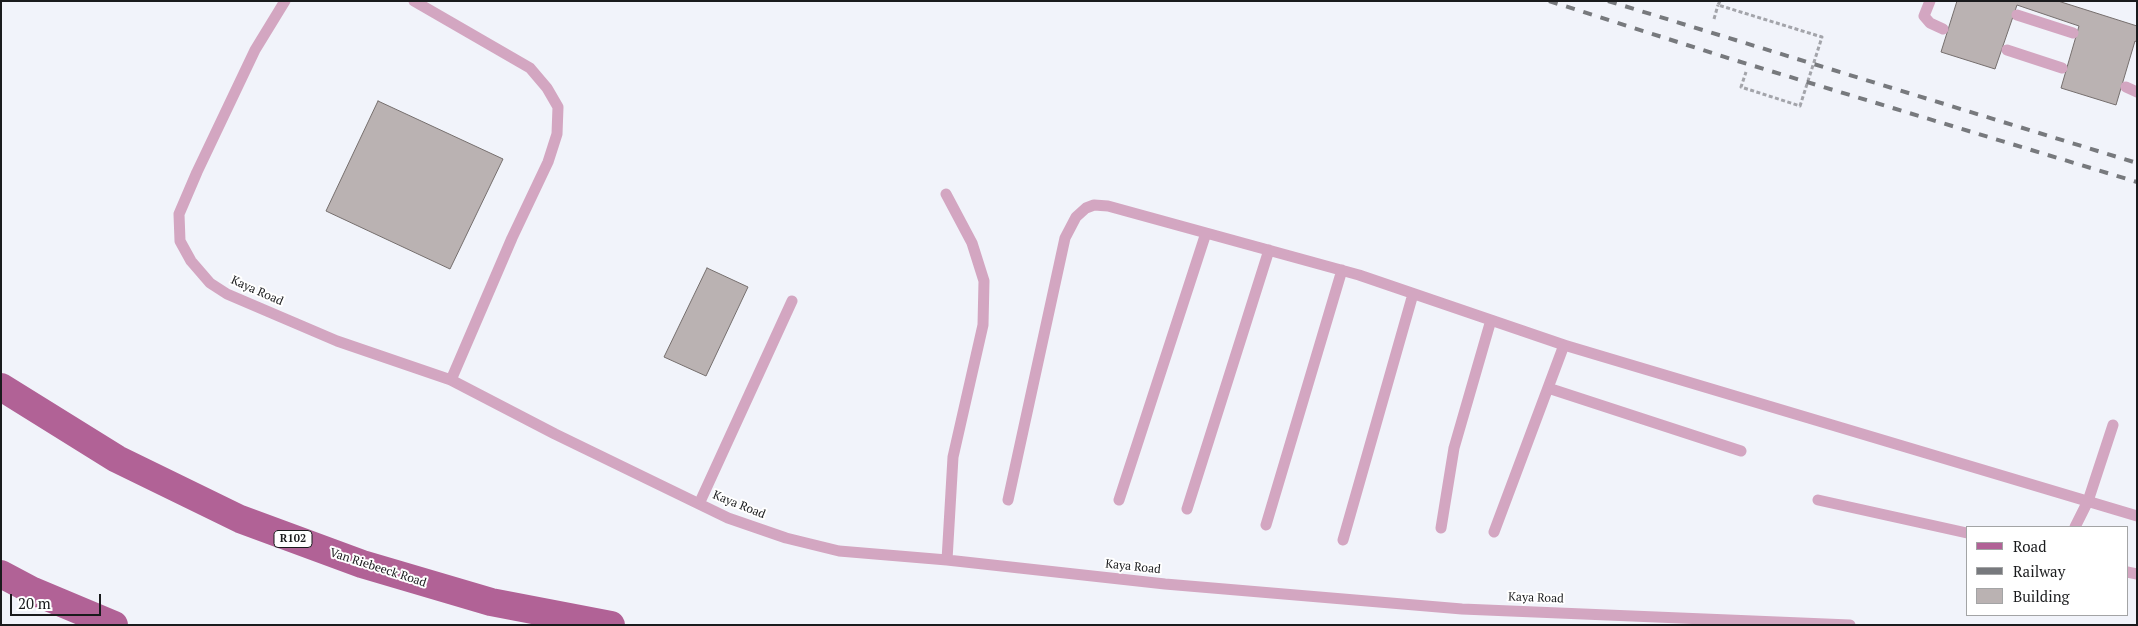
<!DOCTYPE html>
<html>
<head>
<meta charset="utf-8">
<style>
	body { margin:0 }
	#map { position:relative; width:2138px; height:626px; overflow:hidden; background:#f1f3fa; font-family:"PT Serif",serif }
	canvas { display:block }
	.frame { position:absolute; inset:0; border:2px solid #1a1b1d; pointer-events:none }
	.legend { position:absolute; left:1966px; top:526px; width:162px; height:90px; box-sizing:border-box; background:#fff; border:1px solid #a3a4a5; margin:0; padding:6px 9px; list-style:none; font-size:15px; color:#1a1b1d }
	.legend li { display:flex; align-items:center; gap:10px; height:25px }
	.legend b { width:25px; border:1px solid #a3a4a5 }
	.scale { position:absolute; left:10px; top:594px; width:91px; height:22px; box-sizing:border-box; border:2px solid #1a1b1d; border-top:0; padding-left:6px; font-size:15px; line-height:18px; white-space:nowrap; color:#1a1b1d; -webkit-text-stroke:4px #fff; paint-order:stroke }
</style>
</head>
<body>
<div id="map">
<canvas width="2138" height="626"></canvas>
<div class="frame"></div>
<ul class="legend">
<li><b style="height:6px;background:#b16296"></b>Road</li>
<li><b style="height:6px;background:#77797d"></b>Railway</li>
<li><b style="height:14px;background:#bab2b2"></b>Building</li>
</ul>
<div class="scale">20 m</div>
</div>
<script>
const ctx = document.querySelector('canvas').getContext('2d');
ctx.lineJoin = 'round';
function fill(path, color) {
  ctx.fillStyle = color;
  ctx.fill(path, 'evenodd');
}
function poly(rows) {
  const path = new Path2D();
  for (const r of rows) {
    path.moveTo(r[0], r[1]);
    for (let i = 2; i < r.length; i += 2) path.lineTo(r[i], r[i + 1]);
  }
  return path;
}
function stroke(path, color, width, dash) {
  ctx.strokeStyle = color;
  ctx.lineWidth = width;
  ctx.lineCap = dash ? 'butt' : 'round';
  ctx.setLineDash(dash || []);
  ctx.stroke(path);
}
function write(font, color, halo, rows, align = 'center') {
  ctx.font = font + ' "PT Serif",serif';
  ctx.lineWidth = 4;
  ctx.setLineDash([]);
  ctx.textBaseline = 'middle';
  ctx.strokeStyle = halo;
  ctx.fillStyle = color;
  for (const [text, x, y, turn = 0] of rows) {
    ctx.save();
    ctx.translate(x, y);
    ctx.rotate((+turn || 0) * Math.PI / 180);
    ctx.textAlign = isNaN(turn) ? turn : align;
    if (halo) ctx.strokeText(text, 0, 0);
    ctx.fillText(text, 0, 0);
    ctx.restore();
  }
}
const building = poly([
	[1957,1,2058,1,2137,26,2137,42,2135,41,2116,105,2061,88,2079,26,2017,5,1995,69,1941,52,1957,1],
	[378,101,503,159,450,269,326,211,378,101],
	[707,268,748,287,706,376,664,357,707,268]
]);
fill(building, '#bab2b2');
stroke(building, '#756e6d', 1);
stroke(poly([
	[1720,1,1718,5,1822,37,1800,106,1741,87,1746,72],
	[1714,19,1718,5]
]), '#a3a4aa', 3, [4, 2.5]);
stroke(poly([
	[285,1,255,50,197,172,179,214,180,241,191,261,210,283,227,294,337,341,451,380,555,434,728,518,786,538,839,551,947,560,1165,584,1462,609,1850,625],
	[414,1,530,68,547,88,558,107,557,134,548,162,512,238,451,380],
	[1930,1,1924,16,1930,23,1943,29],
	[2017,15,2073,33],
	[2007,50,2062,68],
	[2126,87,2137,92],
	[946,194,972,243,984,281,983,325,953,457,947,560],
	[1548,388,1741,451],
	[1008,500,1065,238,1076,217,1086,208,1094,205,1108,206,1359,275,1564,345,2137,516],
	[1119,500,1206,233],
	[1818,500,1967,533],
	[699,504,792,301],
	[1187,509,1269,250],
	[1266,525,1342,270],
	[2075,527,2088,501,2113,425],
	[1441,528,1454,448,1491,320],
	[1494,532,1564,345],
	[1343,540,1413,294],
	[2127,572,2137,574]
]), '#d3a6c1', 11);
stroke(poly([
	[1,387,117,459,240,519,362,564,491,602,611,625],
	[1,574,33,591,114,625]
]), '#b16296', 28);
stroke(poly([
	[1549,1,1731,59,2137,182],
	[1608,1,2137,163]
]), '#77797d', 4, [9, 9]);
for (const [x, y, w] of [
	[293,539,38]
]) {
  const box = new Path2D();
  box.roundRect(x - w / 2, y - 8.5, w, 17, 4);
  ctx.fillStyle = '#fff';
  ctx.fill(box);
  stroke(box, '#1a1b1d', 1);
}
write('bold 11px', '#1a1b1d', null, [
	["R102",293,539]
]);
write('12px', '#1a1b1d', '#fff', [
	["Kaya Road",257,291,24],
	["Kaya Road",739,505,22],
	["Kaya Road",1133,567,6],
	["Van Riebeeck Road",378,568,18],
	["Kaya Road",1536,598,2]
]);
</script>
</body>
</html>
